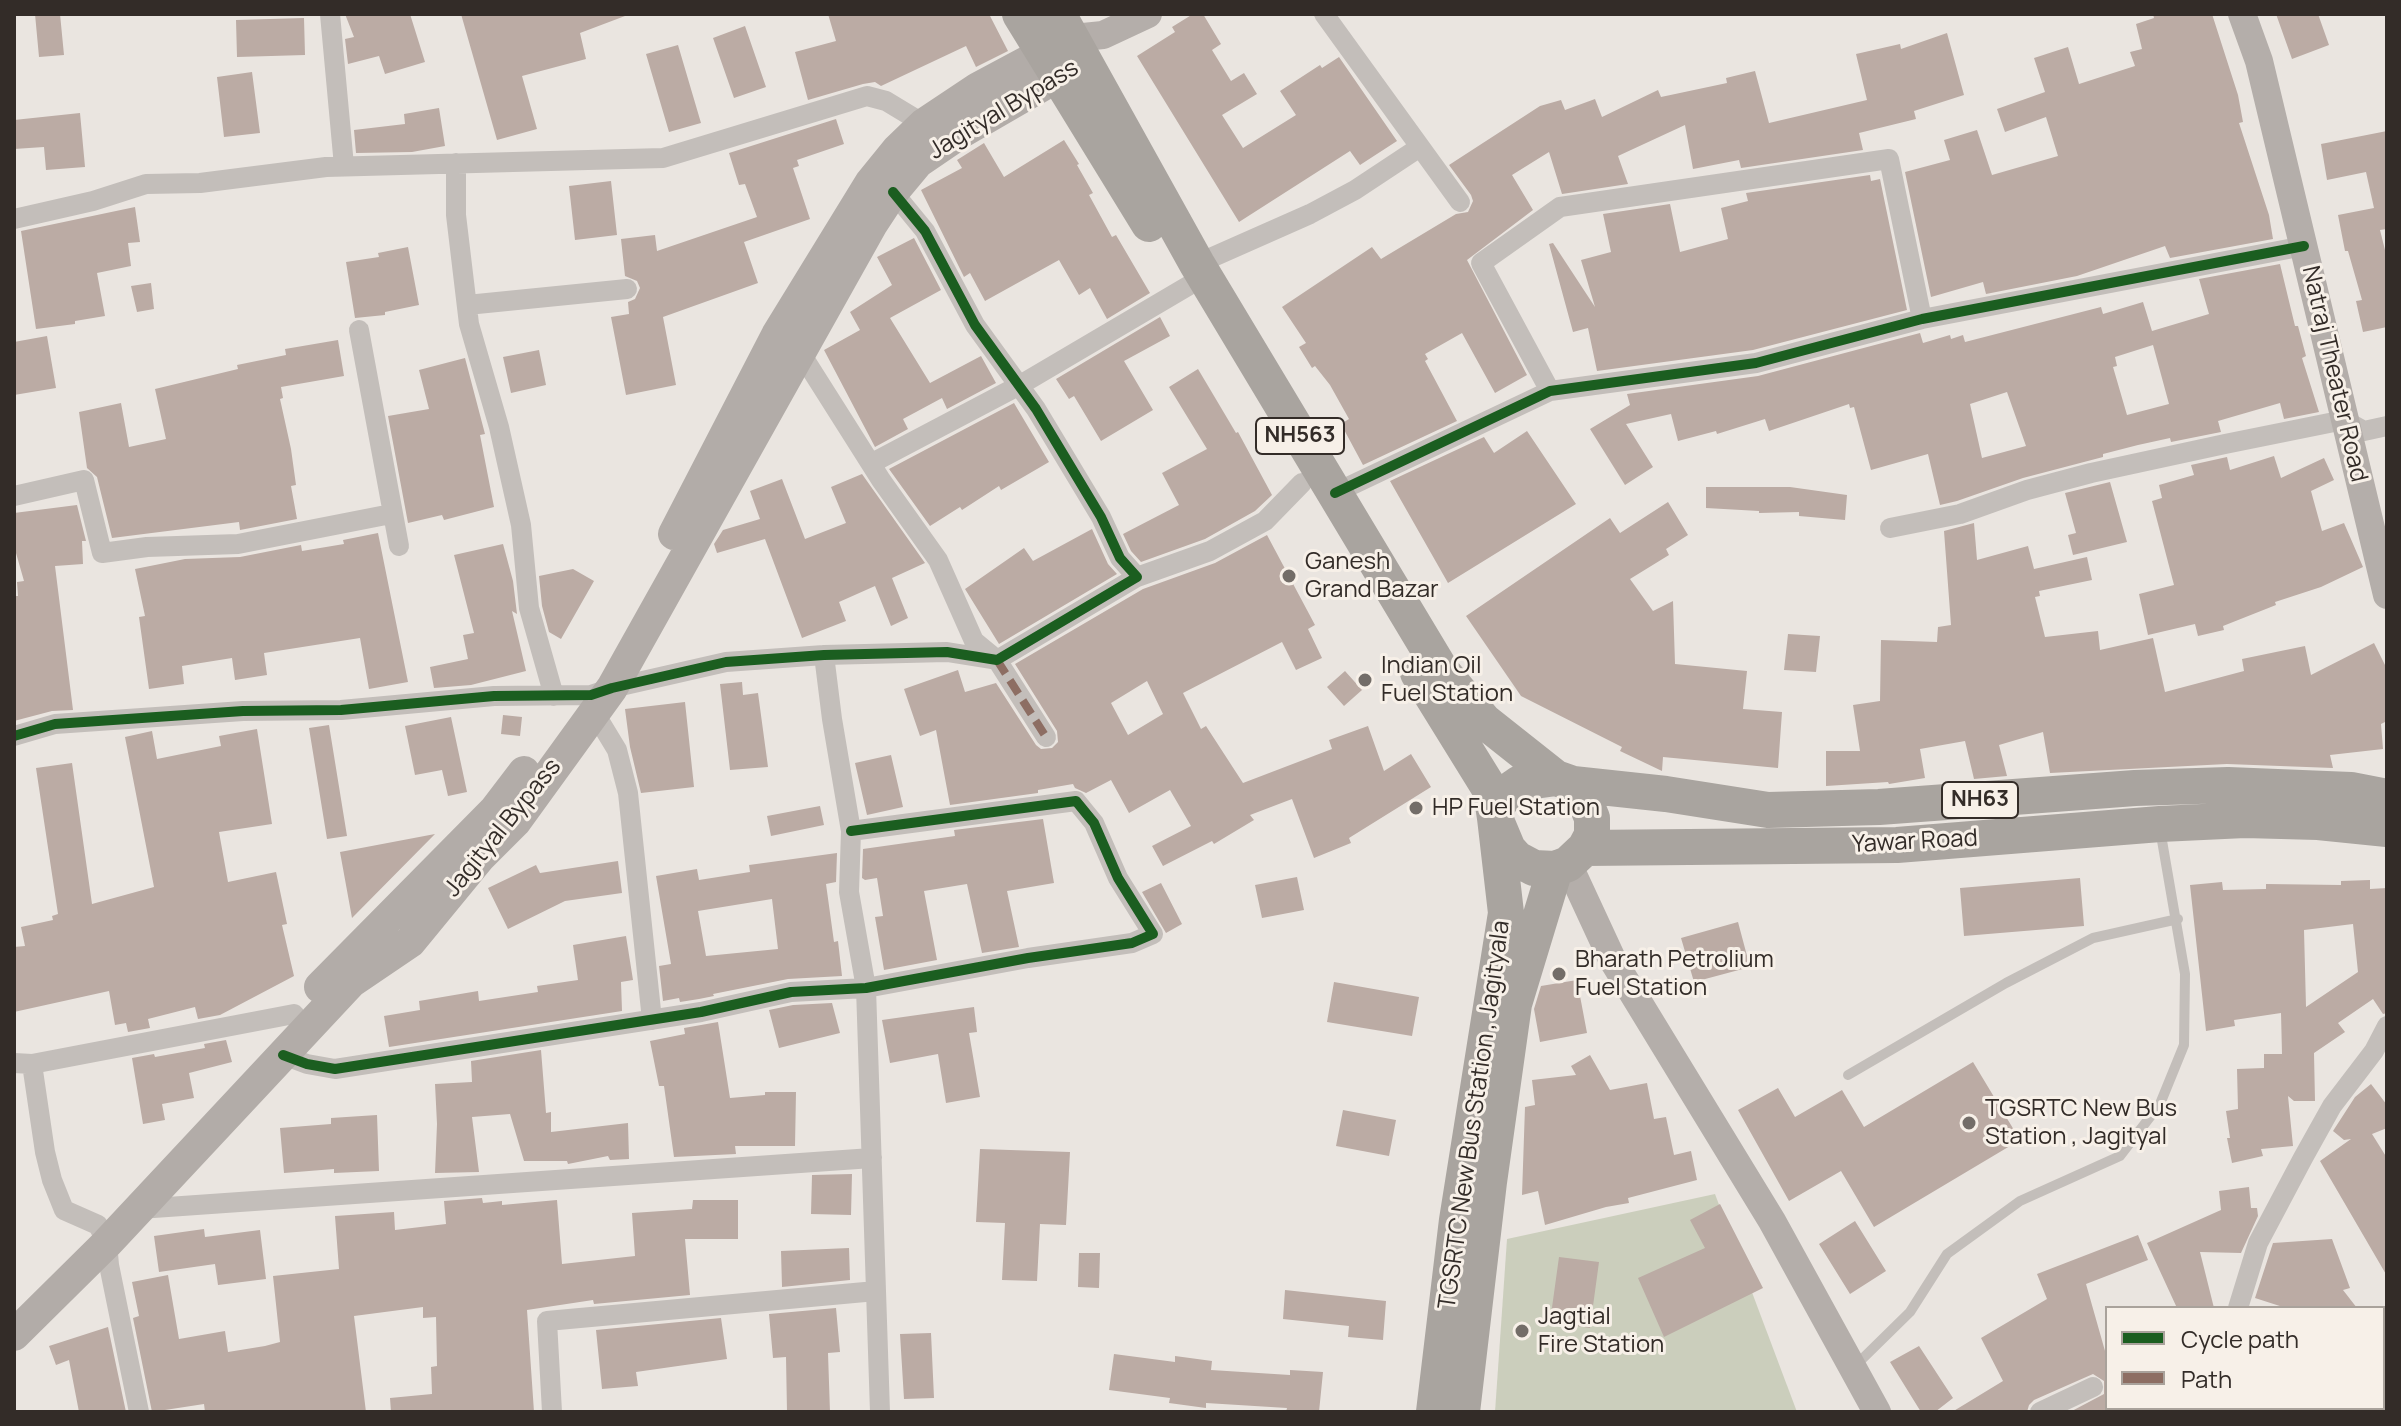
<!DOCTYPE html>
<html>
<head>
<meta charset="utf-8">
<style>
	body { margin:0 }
	#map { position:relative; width:2401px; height:1426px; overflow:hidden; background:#eae5e0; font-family:Manrope,sans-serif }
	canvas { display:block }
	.frame { position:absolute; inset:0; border:16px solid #332c28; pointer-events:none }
	.legend { position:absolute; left:2105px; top:1306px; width:280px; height:104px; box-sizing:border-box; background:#f7f0e8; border:2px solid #a9a29b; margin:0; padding:10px 14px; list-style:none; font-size:24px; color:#332c28 }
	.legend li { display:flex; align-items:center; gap:16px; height:40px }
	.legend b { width:40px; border:2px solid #a9a29b }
</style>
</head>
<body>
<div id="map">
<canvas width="2401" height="1426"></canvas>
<div class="frame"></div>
<ul class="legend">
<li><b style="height:10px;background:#1b5e20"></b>Cycle path</li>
<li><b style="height:10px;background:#8d6e63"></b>Path</li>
</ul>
</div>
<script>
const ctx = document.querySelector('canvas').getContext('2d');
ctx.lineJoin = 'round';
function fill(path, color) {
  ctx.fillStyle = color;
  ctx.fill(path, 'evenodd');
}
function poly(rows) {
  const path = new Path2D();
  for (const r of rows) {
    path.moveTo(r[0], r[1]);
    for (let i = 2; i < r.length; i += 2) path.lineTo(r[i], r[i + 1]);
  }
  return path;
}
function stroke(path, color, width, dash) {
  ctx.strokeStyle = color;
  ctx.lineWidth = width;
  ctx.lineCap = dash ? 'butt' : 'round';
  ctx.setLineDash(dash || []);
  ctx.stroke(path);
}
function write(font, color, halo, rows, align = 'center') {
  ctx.font = font + ' Manrope,sans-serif';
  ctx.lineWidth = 6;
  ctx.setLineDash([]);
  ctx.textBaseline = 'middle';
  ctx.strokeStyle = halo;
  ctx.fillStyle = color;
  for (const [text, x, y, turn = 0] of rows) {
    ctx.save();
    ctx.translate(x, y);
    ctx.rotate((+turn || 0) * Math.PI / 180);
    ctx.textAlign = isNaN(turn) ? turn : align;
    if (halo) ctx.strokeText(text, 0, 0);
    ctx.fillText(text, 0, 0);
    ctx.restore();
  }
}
fill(poly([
	[1715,1194,1797,1412,1495,1412,1507,1239]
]), '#cbcebc');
fill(poly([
	[35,14,60,14,64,55,39,57],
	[345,14,410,14,425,62,385,74,379,56,348,64,345,39,354,37],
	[461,14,625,14,625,16,580,33,586,59,522,76,537,129,497,140],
	[828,14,989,14,1008,51,976,67,966,46,881,86,875,82,863,84,808,100,795,52,836,41],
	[1193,14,1203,14,1221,44,1212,50,1231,81,1244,73,1257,94,1222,115,1243,148,1296,115,1280,91,1320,65,1322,68,1339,57,1397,141,1360,165,1350,151,1239,222,1137,56,1175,32,1172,27],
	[2153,14,2212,14,2238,95,2243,122,2239,123,2269,215,2273,239,2170,258,2165,246,2077,276,1986,294,1983,282,1931,297,1905,172,1950,160,1944,140,1977,130,1992,175,2058,156,2046,117,2005,132,1997,109,2045,92,2034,58,2068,47,2079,84,2135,66,2130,52,2142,49,2136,24,2154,18],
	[2276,14,2318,14,2329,45,2292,59],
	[304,18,305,55,237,57,236,20],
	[745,26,766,87,734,98,713,38],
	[1947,33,1964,95,1914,111,1916,119,1859,133,1863,150,1741,168,1739,160,1693,169,1685,125,1618,156,1628,184,1562,194,1549,152,1512,175,1533,210,1467,260,1527,375,1495,393,1462,333,1425,354,1428,359,1425,361,1457,421,1363,465,1341,424,1349,419,1330,385,1315,366,1312,368,1299,347,1306,343,1282,307,1372,247,1381,259,1456,214,1468,212,1473,201,1471,195,1449,165,1540,106,1561,100,1565,110,1595,99,1602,117,1658,90,1661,97,1727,83,1726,78,1755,71,1769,123,1867,100,1856,54,1900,44,1901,49],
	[678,45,701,123,669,132,646,54],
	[252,72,260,133,224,137,217,77],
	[439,108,445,146,412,152,356,153,354,130,405,124,404,114],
	[80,113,85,167,46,170,44,147,14,149,14,120],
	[836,119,844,144,797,160,799,166,793,168,810,219,744,242,758,283,663,317,676,385,626,395,611,317,629,314,628,302,635,299,640,288,637,281,625,276,621,239,655,235,657,251,757,217,745,184,739,185,729,153],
	[2387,131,2387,229,2380,230,2387,258,2387,327,2363,332,2356,301,2362,300,2348,251,2345,251,2338,215,2374,208,2366,172,2327,180,2321,144],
	[1064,140,1079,164,1077,165,1093,193,1089,195,1112,237,1116,235,1150,293,1107,319,1090,288,1079,295,1059,260,985,301,970,273,964,277,921,190,962,168,957,160,984,143,1004,177],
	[1870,175,1871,181,1880,179,1907,310,1753,350,1597,371,1588,328,1573,332,1549,244,1553,243,1595,307,1581,260,1611,252,1603,214,1670,204,1680,252,1728,239,1721,208,1748,201,1746,193],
	[611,181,617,235,575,240,569,186],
	[135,207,140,242,128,243,131,266,97,273,105,316,75,321,75,324,36,329,21,231],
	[914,238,941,290,890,318,930,383,981,356,996,383,947,409,942,398,903,419,908,429,875,447,824,350,860,330,850,312,892,285,877,257],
	[408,247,419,305,385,312,385,315,355,318,346,262,379,257,378,253],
	[2280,264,2295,326,2298,326,2306,356,2302,358,2319,412,2284,419,2280,403,2218,421,2221,432,2171,442,2170,438,2138,445,2103,454,2103,457,2023,478,1957,501,1940,505,1928,454,1871,470,1854,407,1850,408,1849,404,1769,431,1765,419,1717,434,1716,431,1678,441,1671,414,1626,424,1653,467,1625,485,1590,429,1630,405,1627,394,1758,376,1920,333,1923,343,1950,335,1951,339,1963,335,1965,342,2101,307,2103,314,2143,302,2152,331,2209,314,2199,279],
	[2153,345,2169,404,2127,415,2113,367,2117,366,2115,357],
	[2007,392,2026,446,1982,458,1970,404],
	[151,283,154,309,137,312,131,286],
	[1160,317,1170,336,1124,361,1153,410,1101,441,1074,396,1069,399,1056,379],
	[47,336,56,388,14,395,14,342],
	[338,340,344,376,281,387,283,398,280,399,291,449,296,485,291,486,297,519,240,530,239,522,112,538,97,477,87,468,79,412,121,403,129,447,166,439,155,389,238,369,237,365,286,355,285,349],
	[539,350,546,385,511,393,503,357],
	[465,358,485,434,480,435,494,507,444,520,442,515,408,523,388,416,429,409,419,370],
	[1198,369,1236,433,1238,432,1272,495,1255,511,1205,539,1141,562,1131,551,1123,534,1179,505,1162,473,1207,449,1169,387],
	[1014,403,1049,462,1001,490,999,486,962,510,960,507,930,526,889,469],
	[1527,431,1576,504,1448,583,1390,481,1484,437,1494,453],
	[2274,456,2281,478,2324,458,2334,480,2311,491,2322,531,2344,523,2363,567,2321,587,2275,602,2276,605,2223,626,2224,630,2198,636,2195,624,2148,635,2139,594,2174,585,2152,501,2162,498,2159,485,2194,475,2191,465,2227,457,2230,470],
	[862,474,925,563,892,578,908,618,891,626,875,586,839,602,846,621,802,638,765,539,717,553,714,544,723,530,760,519,750,491,782,479,805,539,846,523,831,487],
	[2110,482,2127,542,2073,555,2068,535,2076,533,2065,493],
	[1706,487,1790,487,1847,495,1845,520,1799,516,1799,512,1759,513,1759,511,1706,508],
	[1668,502,1688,535,1666,549,1669,555,1630,579,1653,611,1673,601,1675,664,1747,671,1743,709,1782,712,1778,768,1663,757,1662,771,1620,751,1622,747,1521,696,1466,616,1610,518,1620,533],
	[77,505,86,541,82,541,83,564,55,566,73,710,52,711,14,721,14,596,18,596,17,582,24,581,14,546,14,513],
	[1974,523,1977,560,2028,546,2034,569,2087,557,2092,580,2039,591,2040,596,2035,597,2045,637,2098,631,2100,650,2153,638,2165,692,2244,671,2242,659,2305,646,2311,675,2374,643,2387,669,2387,721,2381,724,2383,749,2330,755,2333,768,2227,764,2050,773,2043,732,1999,745,2007,776,1974,779,1965,741,1920,749,1925,778,1889,784,1888,782,1826,786,1826,751,1860,751,1853,705,1880,701,1881,640,1937,642,1938,627,1951,625,1944,531],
	[1092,529,1108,564,1117,574,999,644,965,589,1024,548,1033,561],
	[378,533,408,682,369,689,360,638,264,653,267,675,235,680,232,658,182,666,184,684,149,689,139,617,145,616,135,569,185,559,240,557,301,545,302,551,344,544,343,540],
	[1267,535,1315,625,1308,629,1322,658,1296,670,1282,642,1183,693,1201,729,1206,726,1243,783,1332,749,1329,740,1368,726,1384,771,1411,754,1431,787,1349,838,1351,843,1314,858,1292,799,1250,815,1254,820,1214,844,1212,841,1163,866,1152,846,1191,826,1170,790,1129,813,1111,780,1086,793,1075,788,1073,784,1038,790,1038,793,950,805,936,730,920,736,904,689,958,670,965,692,996,683,1036,745,1041,749,1052,748,1058,742,1057,731,1015,664,1143,589,1215,563],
	[1147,681,1163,714,1128,735,1111,703],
	[503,544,513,581,517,614,512,611,526,671,471,685,434,688,430,667,468,659,463,635,474,633,454,555],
	[573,569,594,581,561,639,549,632,542,606,539,576],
	[1788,634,1820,636,1816,672,1784,670],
	[1345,671,1362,690,1344,706,1327,687],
	[742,682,743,695,758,693,768,767,730,770,720,684],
	[685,702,694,787,641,793,630,747,625,709],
	[503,715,522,717,520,736,501,734],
	[451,717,467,792,448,796,442,770,415,775,405,726],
	[329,725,347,836,327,839,309,728],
	[257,729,272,824,219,832,228,882,276,872,287,924,282,925,294,976,220,1015,198,1019,195,1007,148,1019,150,1028,128,1032,126,1023,115,1025,109,991,14,1012,14,947,25,946,21,927,53,920,52,916,58,914,36,768,72,763,92,904,154,887,125,737,152,731,157,759,221,746,219,736],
	[891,755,903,807,867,815,855,763],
	[820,806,824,825,771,836,767,816],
	[1043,819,1054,883,1007,891,1019,947,982,953,967,884,924,891,937,960,884,970,875,917,883,916,877,878,865,880,862,878,863,849,955,836,954,830],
	[435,834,352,918,340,852],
	[837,853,836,882,826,884,834,942,838,941,842,976,788,979,713,994,714,996,699,999,680,1002,679,998,663,1001,659,966,671,964,656,876,697,869,699,880,750,872,749,865],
	[772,899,778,949,706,956,698,911],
	[618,861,622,893,565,901,508,929,488,888,536,865,540,873],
	[1297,877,1304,910,1262,918,1255,885],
	[2080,878,2084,926,1964,936,1960,888],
	[2370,880,2370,889,2387,888,2387,1013,2383,1014,2373,999,2338,1023,2345,1032,2314,1053,2315,1101,2294,1101,2288,1096,2293,1146,2261,1149,2263,1156,2232,1163,2227,1138,2230,1138,2226,1111,2238,1109,2237,1069,2264,1068,2264,1054,2282,1054,2281,1013,2234,1020,2235,1026,2206,1031,2190,885,2222,882,2223,890,2266,889,2266,884,2341,885,2341,881],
	[2353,924,2358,972,2306,1007,2304,930],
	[1161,883,1182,924,1166,933,1142,892],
	[1738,922,1750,967,1694,982,1681,938],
	[626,936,633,980,621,982,622,1011,389,1047,384,1016,420,1010,419,1001,478,991,479,1001,538,992,537,986,578,980,573,945],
	[1577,980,1587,1033,1540,1042,1534,1009,1541,986],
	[1334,982,1419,997,1412,1036,1327,1022],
	[832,1003,840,1033,779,1048,769,1010,793,1005],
	[974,1007,977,1032,969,1033,980,1097,946,1103,938,1054,890,1063,882,1020],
	[718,1022,730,1098,765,1095,765,1092,796,1092,795,1146,735,1146,736,1154,674,1157,664,1086,659,1086,650,1041,685,1034,684,1028],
	[226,1040,232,1062,189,1073,194,1098,162,1104,165,1120,143,1124,132,1058,154,1054,155,1057,205,1048,204,1044],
	[541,1050,546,1113,551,1112,551,1132,628,1123,629,1159,610,1160,608,1156,568,1164,567,1161,524,1161,510,1114,472,1117,479,1172,435,1173,437,1124,435,1084,472,1082,471,1061],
	[1590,1055,1610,1090,1647,1083,1654,1119,1666,1117,1674,1155,1691,1151,1697,1180,1628,1198,1629,1203,1606,1207,1545,1225,1538,1191,1522,1195,1525,1107,1535,1105,1532,1080,1576,1075,1571,1066],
	[1973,1062,2020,1140,1874,1227,1841,1171,1789,1201,1738,1110,1778,1088,1795,1117,1842,1090,1864,1127],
	[2371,1084,2387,1105,2387,1128,2372,1134,2387,1158,2387,1276,2320,1161,2351,1139,2344,1140,2333,1131,2355,1097],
	[1343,1110,1396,1120,1389,1156,1336,1146],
	[377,1115,379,1171,334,1173,334,1169,284,1173,280,1128,331,1124,331,1118],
	[980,1149,1070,1152,1066,1225,1040,1224,1037,1281,1002,1280,1005,1223,976,1222],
	[852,1174,851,1215,811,1214,812,1175],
	[2249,1187,2251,1208,2257,1208,2258,1216,2241,1253,2200,1252,2214,1308,2177,1308,2147,1243,2221,1210,2219,1191],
	[482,1198,483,1203,502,1201,502,1205,557,1200,562,1264,635,1256,632,1213,692,1209,693,1200,738,1200,738,1239,685,1239,690,1295,594,1304,593,1300,527,1310,534,1412,391,1412,390,1398,432,1394,431,1367,437,1366,436,1317,423,1318,423,1307,354,1316,366,1412,205,1412,204,1404,152,1412,133,1318,139,1316,132,1282,168,1275,179,1339,225,1331,228,1352,265,1346,280,1342,273,1276,339,1269,335,1216,394,1212,395,1230,446,1224,444,1201],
	[1720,1204,1763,1288,1664,1337,1638,1278,1705,1248,1690,1220],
	[1855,1221,1886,1271,1850,1294,1819,1244],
	[204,1229,205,1237,260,1230,266,1279,218,1285,215,1264,159,1272,154,1236],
	[2138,1235,2148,1260,2086,1284,2107,1358,2107,1412,2070,1412,2104,1394,2104,1381,2093,1374,2034,1400,2029,1405,2027,1412,1952,1412,2003,1381,1981,1338,2047,1299,2037,1274],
	[2332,1239,2350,1288,2343,1290,2357,1308,2286,1308,2255,1298,2273,1243],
	[849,1248,850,1280,782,1287,781,1251],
	[1079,1253,1100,1253,1099,1288,1078,1287],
	[1559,1257,1599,1262,1590,1328,1550,1322],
	[1285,1290,1386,1301,1383,1340,1348,1337,1349,1326,1283,1319],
	[836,1308,840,1352,828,1353,830,1412,787,1412,786,1357,773,1358,769,1314],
	[721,1318,727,1359,636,1372,638,1386,602,1389,596,1330],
	[108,1327,126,1412,79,1412,69,1360,56,1365,49,1346],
	[931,1333,934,1398,904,1399,900,1334],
	[1919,1346,1953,1398,1935,1412,1921,1412,1890,1362],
	[1114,1354,1175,1362,1175,1356,1212,1361,1211,1370,1290,1375,1290,1370,1323,1372,1319,1412,1286,1412,1287,1408,1206,1403,1206,1408,1169,1403,1170,1398,1109,1390]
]), '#bbaba4');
stroke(poly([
	[1848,1075,2006,983,2093,938,2178,919],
	[1856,1365,1910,1312,1947,1254,2020,1201,2120,1156,2160,1104,2184,1045,2185,974,2160,829]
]), '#c3beba', 10);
stroke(poly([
	[330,14,344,166],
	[1324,14,1460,202],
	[456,163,456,215,469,324,499,427,521,525,529,608,554,696],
	[14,219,93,201,146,184,200,183,326,167,663,158,867,96,886,101,924,124],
	[1197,264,1310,214,1355,190,1420,147],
	[467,305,627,289],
	[359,330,399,546],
	[800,352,881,480,938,560,974,641,997,660,1046,737],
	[1550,391,1481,263,1560,207,1889,159,1922,319],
	[872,463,1020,385,1188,286],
	[1335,493,1550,391,1756,363,1922,319,2304,246],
	[14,496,84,480,102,553,147,547,238,544,391,514],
	[1890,528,1960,514,2027,490,2091,473,2225,444,2344,420,2364,431,2387,426],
	[1137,577,1210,551,1265,521,1302,483],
	[824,655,832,719,851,831,849,892,866,988,880,1412],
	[594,712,617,750,628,793,652,1020],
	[14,736,55,724,243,711,341,710,494,696,591,695,612,688,726,662,824,655,947,652,997,660,1137,577,1120,558,1101,517,1036,409,975,325,925,231,893,192],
	[283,1055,307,1064,335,1069,701,1012,791,992,866,988,1028,958,1132,943,1153,934,1118,878,1094,823,1076,801,851,831],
	[14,1063,32,1064,294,1014],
	[32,1064,45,1152,52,1180,64,1210,98,1225,107,1243,109,1265,139,1412],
	[139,1209,872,1158],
	[2238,1308,2258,1243,2303,1158,2332,1106,2374,1051,2387,1026],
	[552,1412,547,1321,876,1291],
	[2040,1412,2093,1387],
	[2223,1412,2224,1408]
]), '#c3beba', 20);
stroke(poly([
	[2242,14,2259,61,2387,595],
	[1073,38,1103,35,1148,14],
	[1568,864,1612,959,1772,1221,1877,1412]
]), '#b4aeaa', 28);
stroke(poly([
	[674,534,777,335,871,182,897,150,924,124,978,88,1064,42],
	[320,987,495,810,524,772],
	[14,1335,107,1243,351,982,410,942,479,858,515,822,612,688,872,224,893,192,918,162,962,132,1081,63]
]), '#b2aca8', 32);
stroke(poly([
	[1020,14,1149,224],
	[1058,14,1197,264,1441,670,1484,721,1556,778,1573,784,1666,794,1768,810,1879,807,2135,788,2228,785,2351,790,2387,797],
	[1418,673,1491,791,1495,818,1508,849,1517,859,1534,868,1555,869,1568,864,1585,848,1592,835,1592,818,1585,801,1573,784],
	[1585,848,1897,845,2160,824,2245,820,2318,822,2387,829],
	[1434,1412,1457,1220,1506,913,1495,818,1498,805,1507,792,1520,783,1556,778],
	[1462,1412,1489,1182,1514,1004,1555,869]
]), '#a9a49f', 36);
stroke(poly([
	[997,660,1046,737]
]), '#8d6e63', 8, [16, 8]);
stroke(poly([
	[1335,493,1550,391,1756,363,1922,319,2304,246],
	[14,736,55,724,243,711,341,710,494,696,591,695,612,688,726,662,824,655,947,652,997,660,1137,577,1120,558,1101,517,1036,409,975,325,925,231,893,192],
	[283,1055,307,1064,335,1069,701,1012,791,992,866,988,1028,958,1132,943,1153,934,1118,878,1094,823,1076,801,851,831]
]), '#1b5e20', 10);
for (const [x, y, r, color] of [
	[1289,576,8,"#736d68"],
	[1365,680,8,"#736d68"],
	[1416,808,8,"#736d68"],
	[1559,974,8,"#736d68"],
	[1969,1123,8,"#736d68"],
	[1522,1331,8,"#736d68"]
]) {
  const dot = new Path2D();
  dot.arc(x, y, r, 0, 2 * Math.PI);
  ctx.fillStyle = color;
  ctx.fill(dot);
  stroke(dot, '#f7f0e8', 3);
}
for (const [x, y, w] of [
	[1300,436,88],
	[1980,800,76]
]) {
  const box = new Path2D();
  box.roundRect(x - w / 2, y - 18, w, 36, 6);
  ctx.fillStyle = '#f7f0e8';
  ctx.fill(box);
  stroke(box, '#332c28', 2);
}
write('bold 22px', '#332c28', null, [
	["NH563",1300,436],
	["NH63",1980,800]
]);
write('24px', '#332c28', '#f7f0e8', [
	["Jagityal Bypass",1004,110,-31],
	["Natraj Theater Road",2334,374,77],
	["Jagityal Bypass",503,828,-51],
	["Yawar Road",1915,842,-3],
	["TGSRTC New Bus Station , Jagityala",1475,1115,-82]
]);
write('24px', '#332c28', '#f7f0e8', [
	["Ganesh",1305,562],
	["Grand Bazar",1305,590],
	["Indian Oil",1381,666],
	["Fuel Station",1381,694],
	["HP Fuel Station",1432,808],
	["Bharath Petrolium",1575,960],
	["Fuel Station",1575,988],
	["TGSRTC New Bus",1985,1109],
	["Station , Jagityal",1985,1137],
	["Jagtial",1538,1317],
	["Fire Station",1538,1345]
], 'left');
</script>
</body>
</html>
